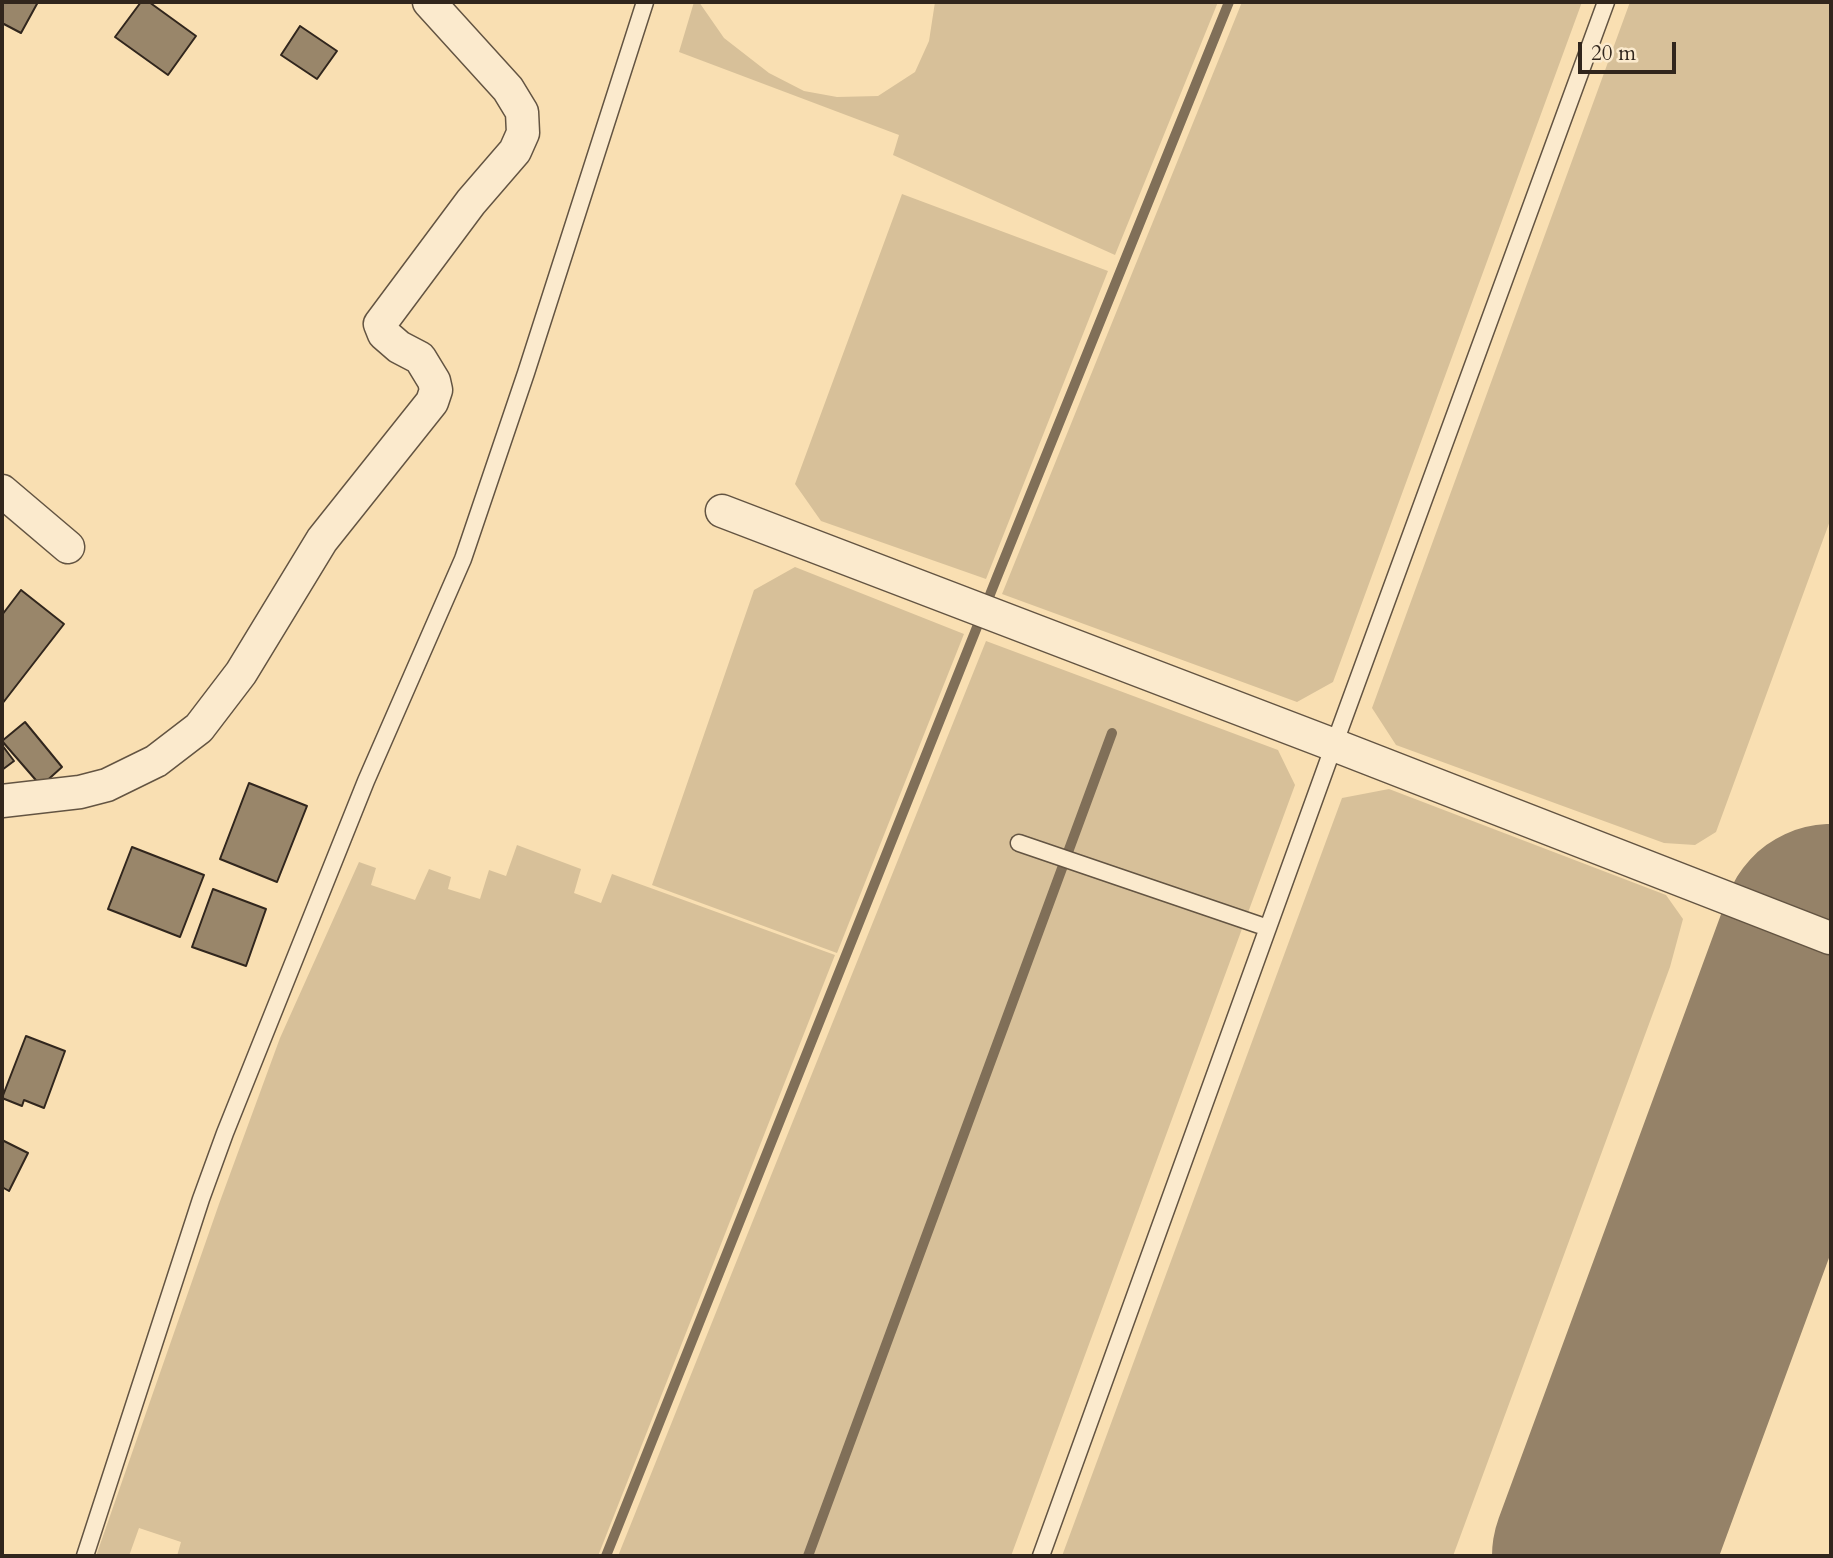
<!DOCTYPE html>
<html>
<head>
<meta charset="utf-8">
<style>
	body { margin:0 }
	#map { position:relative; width:1833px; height:1558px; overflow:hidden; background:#f9dfb2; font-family:Cardo,serif }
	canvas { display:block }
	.frame { position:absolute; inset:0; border:4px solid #31261d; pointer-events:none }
	.scale { position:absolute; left:1578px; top:42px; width:98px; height:32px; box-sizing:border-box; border:4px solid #31261d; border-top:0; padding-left:9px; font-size:21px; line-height:24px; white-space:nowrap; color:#31261d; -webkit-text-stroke:5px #fbeacd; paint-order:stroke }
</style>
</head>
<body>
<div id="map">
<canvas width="1833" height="1558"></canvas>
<div class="frame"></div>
<div class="scale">20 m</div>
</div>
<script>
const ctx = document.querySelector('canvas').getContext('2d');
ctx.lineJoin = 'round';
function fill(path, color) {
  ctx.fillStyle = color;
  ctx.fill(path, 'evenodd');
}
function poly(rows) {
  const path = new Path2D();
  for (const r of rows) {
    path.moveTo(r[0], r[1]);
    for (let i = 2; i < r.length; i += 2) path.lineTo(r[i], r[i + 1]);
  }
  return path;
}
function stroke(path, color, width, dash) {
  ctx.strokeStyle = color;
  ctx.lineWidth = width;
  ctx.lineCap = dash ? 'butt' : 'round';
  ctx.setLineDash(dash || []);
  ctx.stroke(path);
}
fill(poly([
	[694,2,699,2,724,38,769,73,804,91,837,97,878,96,915,72,929,41,935,2,1218,2,1115,255,893,155,899,135,679,52],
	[1242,2,1582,2,1333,682,1297,702,1002,594],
	[1630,2,1831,2,1831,518,1716,832,1695,845,1664,843,1396,745,1372,708],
	[902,194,1108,271,986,579,821,521,795,484],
	[795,567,964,634,837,953,652,885,754,590],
	[986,641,1278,750,1295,785,1011,1556,618,1556],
	[1389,789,1666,895,1683,919,1670,967,1453,1556,1062,1556,1342,798],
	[517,845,581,869,574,893,601,903,612,874,835,955,598,1556,177,1556,181,1542,139,1528,129,1556,96,1556,219,1204,280,1038,359,862,376,868,371,885,415,900,429,869,451,877,448,889,480,899,489,870,506,876]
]), '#d7c099');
stroke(poly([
	[606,1556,997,577,1229,2],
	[808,1556,1112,733]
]), '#806f58', 10);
stroke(poly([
	[1602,1556,1831,934]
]), '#958268', 220);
const building = poly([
	[2,2,38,2,21,33,2,23,2,2],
	[141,2,149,2,196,36,168,75,115,37,141,2],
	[300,26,337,51,317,79,281,55,300,26],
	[21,590,64,624,2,704,2,615,21,590],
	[25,722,62,767,41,786,2,741,25,722],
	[2,745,14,761,2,770,2,745],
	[249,783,307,806,277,882,220,859,249,783],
	[132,847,204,875,180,937,108,909,132,847],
	[213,889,266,909,246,966,192,947,213,889],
	[26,1036,65,1051,44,1108,24,1100,22,1106,2,1098,26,1036],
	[2,1140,28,1153,9,1191,2,1187,2,1140]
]);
fill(building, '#99866a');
stroke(building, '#31261d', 2);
const lane = poly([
	[1019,843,1268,928],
	[85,1556,201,1199,225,1133,366,781,463,559,526,373,645,2],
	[1041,1556,1334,745,1606,2]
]);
const street = poly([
	[2,491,68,547],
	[722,511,1334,745,1830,938],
	[2,801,80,792,107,785,156,761,199,728,241,673,322,540,432,402,436,390,434,381,420,358,399,347,384,334,380,324,471,202,515,151,523,133,522,112,508,89,429,2]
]);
stroke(lane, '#635442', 19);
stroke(street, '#635442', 35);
stroke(lane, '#fbeacd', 16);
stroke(street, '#fbeacd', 32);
</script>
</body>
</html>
